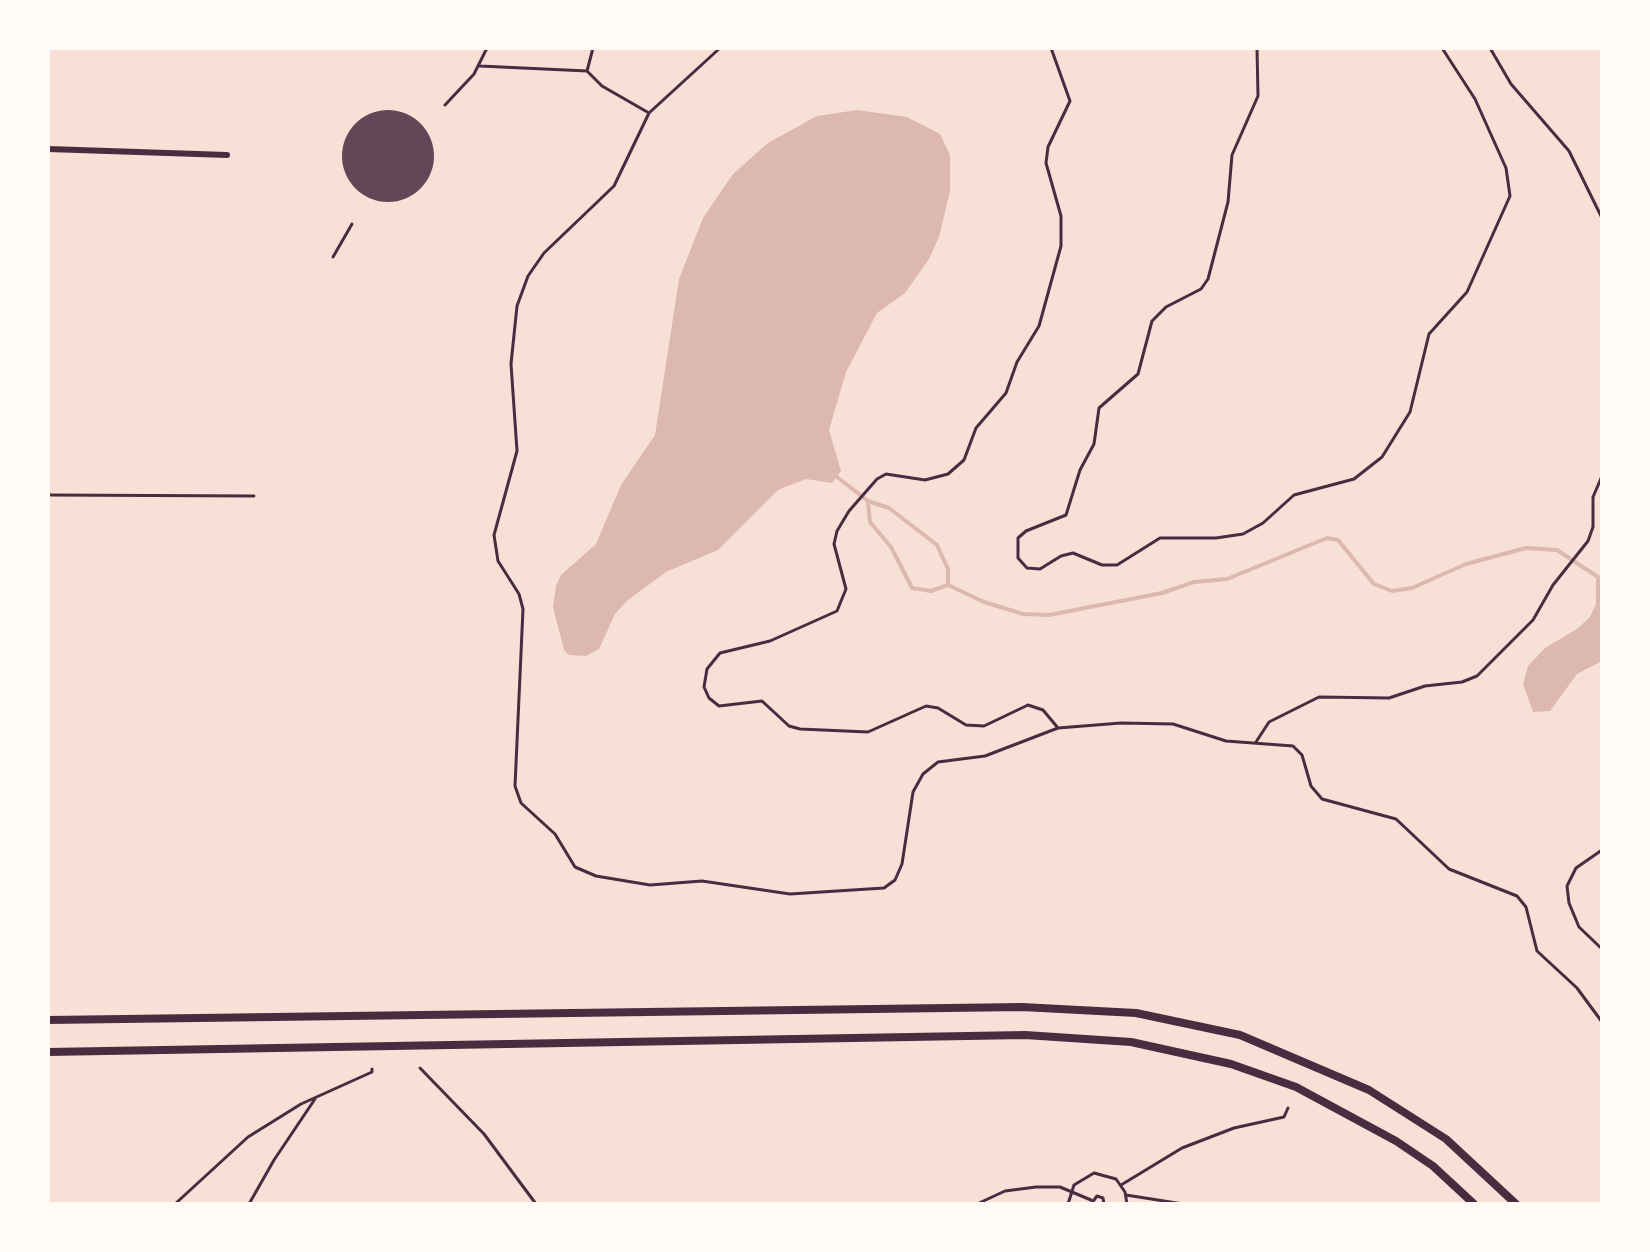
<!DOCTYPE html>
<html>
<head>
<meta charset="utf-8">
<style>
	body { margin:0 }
	#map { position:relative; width:1650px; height:1252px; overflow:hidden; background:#f7e1d7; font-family:Inter,sans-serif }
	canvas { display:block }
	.frame { position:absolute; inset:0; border:50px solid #fffaf5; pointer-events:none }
</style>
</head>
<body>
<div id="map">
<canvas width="1650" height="1252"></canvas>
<div class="frame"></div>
</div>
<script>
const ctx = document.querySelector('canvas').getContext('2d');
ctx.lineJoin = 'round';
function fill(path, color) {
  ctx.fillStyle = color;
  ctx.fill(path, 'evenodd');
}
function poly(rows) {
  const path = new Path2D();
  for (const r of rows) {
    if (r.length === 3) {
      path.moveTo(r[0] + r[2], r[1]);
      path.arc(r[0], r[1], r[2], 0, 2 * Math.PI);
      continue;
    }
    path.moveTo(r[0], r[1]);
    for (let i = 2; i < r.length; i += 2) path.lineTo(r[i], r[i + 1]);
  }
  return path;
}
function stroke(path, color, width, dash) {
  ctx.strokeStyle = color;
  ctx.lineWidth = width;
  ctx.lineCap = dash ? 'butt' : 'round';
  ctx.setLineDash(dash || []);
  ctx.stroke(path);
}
fill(poly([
	[857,110,907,117,940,134,950,155,950,191,939,237,929,259,905,293,877,313,846,372,829,430,841,471,832,483,806,479,778,490,718,550,666,572,628,600,615,614,599,649,586,656,569,655,564,650,553,607,556,586,561,575,596,544,621,485,655,435,679,279,703,218,733,174,768,143,817,116],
	[1602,575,1602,661,1577,674,1550,711,1533,712,1523,684,1528,666,1545,648,1577,629,1590,617,1596,604,1596,579]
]), '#dcb8b0');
stroke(poly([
	[837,477,868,501,889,508,937,545,948,569,948,585,984,602,1023,614,1049,615,1162,593,1194,582,1227,579,1327,538,1338,540,1374,584,1392,591,1412,588,1466,564,1526,548,1557,550,1598,577],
	[868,503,870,522,891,547,912,588,931,591,948,585]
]), '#dcb8b0', 4);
fill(poly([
	[388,156,46]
]), '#644757');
stroke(poly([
	[420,1068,484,1134,536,1204],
	[1121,1185,1182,1148,1234,1128,1284,1117,1288,1108],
	[1126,1195,1183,1204],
	[175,1204,248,1137,301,1104,372,1072,372,1069],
	[249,1204,274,1160,315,1099],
	[977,1204,1005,1191,1036,1187,1060,1187,1091,1200],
	[1068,1204,1074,1185,1094,1173,1116,1179,1125,1192,1127,1204],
	[1091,1204,1097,1196,1103,1198,1104,1204]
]), '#4a2c40', 3);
stroke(poly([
	[720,48,649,113,614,186,544,253,528,276,517,306,511,364,517,451,494,535,498,561,519,594,523,609,515,786,521,803,555,834,575,867,596,876,650,885,702,881,790,894,884,888,895,880,902,864,913,792,923,774,938,762,985,756,1058,728,1121,723,1173,724,1226,741,1293,746,1302,755,1311,786,1322,799,1396,819,1449,869,1517,896,1526,907,1537,951,1577,988,1602,1022],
	[1051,48,1070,101,1048,147,1046,163,1061,216,1061,246,1039,326,1017,362,1006,393,976,428,964,460,948,474,925,480,886,474,877,479,849,511,837,531,834,544,846,589,837,611,770,641,720,653,707,669,704,687,709,698,719,706,762,701,789,726,800,729,868,732,926,706,938,708,966,725,984,726,1028,705,1043,710,1058,728],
	[1257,48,1258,96,1232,155,1228,202,1208,279,1201,289,1166,307,1152,321,1138,374,1099,408,1094,444,1080,470,1066,515,1026,531,1018,538,1018,558,1027,568,1040,569,1061,556,1073,553,1102,565,1117,565,1160,538,1216,538,1243,534,1263,523,1294,495,1354,479,1382,457,1410,412,1429,334,1467,292,1510,196,1506,168,1475,99,1442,48],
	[1490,48,1511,84,1569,151,1602,218],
	[480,66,587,71,602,86,649,113],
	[587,71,593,48],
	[445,105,474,74,487,48],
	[333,257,352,224],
	[48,495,254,496],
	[1256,742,1269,722,1319,697,1389,698,1425,686,1462,682,1477,676,1533,620,1553,585,1588,541,1593,527,1593,497,1602,476],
	[1602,850,1576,868,1567,886,1569,903,1579,927,1602,949]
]), '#4a2c40', 3);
stroke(poly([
	[48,149,227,155]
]), '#4a2c40', 6);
stroke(poly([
	[48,1020,1022,1007,1136,1013,1240,1035,1369,1090,1446,1139,1516,1204],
	[48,1052,1025,1035,1131,1042,1231,1064,1296,1087,1396,1141,1433,1166,1474,1204]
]), '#4a2c40', 8);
</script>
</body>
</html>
